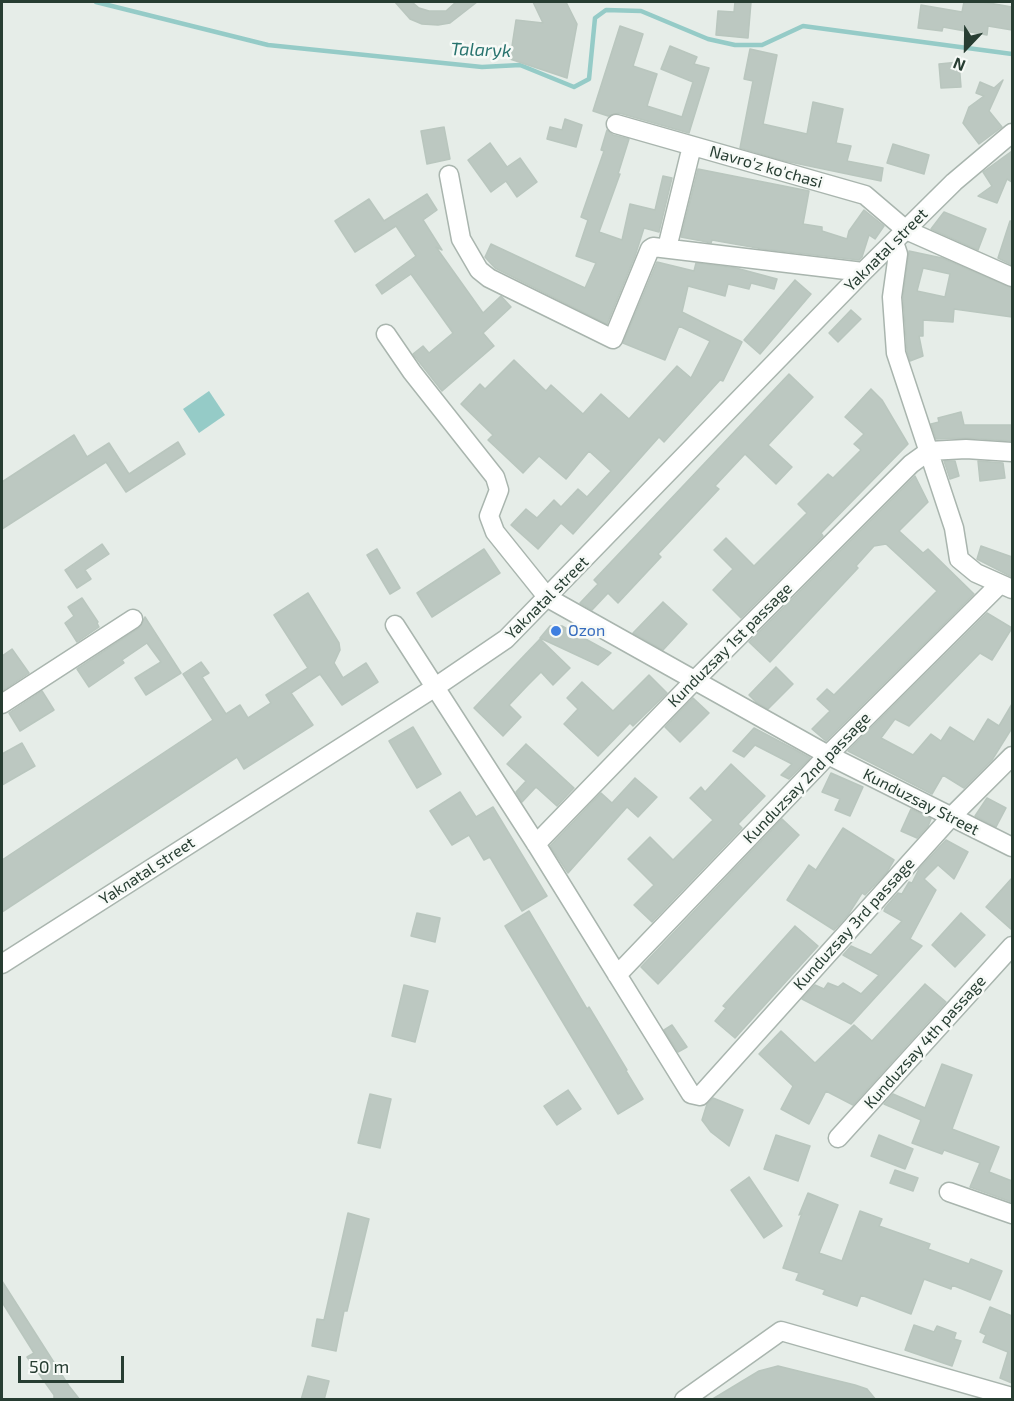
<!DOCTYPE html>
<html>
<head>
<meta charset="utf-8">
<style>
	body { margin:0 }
	#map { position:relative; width:1014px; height:1401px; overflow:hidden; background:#e6ede8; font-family:"Exo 2",sans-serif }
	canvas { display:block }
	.frame { position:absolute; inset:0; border:3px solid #273d32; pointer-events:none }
	.north { position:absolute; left:936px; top:18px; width:60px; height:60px; -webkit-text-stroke:4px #f7faf7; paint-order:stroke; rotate:202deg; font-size:16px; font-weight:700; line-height:24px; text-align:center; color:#273d32 }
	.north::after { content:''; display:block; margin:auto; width:21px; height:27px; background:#273d32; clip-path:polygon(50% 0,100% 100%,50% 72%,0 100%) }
	.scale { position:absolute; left:18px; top:1356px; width:106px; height:27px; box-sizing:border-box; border:3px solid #273d32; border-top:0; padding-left:8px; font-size:18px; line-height:21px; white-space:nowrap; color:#273d32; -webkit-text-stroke:4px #f7faf7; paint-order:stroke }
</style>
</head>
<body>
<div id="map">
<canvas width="1014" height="1401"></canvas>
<div class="frame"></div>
<div class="north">N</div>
<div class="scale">50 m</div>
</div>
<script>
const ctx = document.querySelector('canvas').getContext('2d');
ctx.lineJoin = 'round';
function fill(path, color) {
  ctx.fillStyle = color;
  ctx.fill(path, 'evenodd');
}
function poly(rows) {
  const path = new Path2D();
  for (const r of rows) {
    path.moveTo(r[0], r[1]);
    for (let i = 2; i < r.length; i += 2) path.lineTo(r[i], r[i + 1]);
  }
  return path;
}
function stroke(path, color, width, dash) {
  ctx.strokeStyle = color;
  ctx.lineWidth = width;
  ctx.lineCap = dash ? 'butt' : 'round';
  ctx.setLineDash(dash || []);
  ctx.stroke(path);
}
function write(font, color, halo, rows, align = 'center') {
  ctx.font = font + ' "Exo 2",sans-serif';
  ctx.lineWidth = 5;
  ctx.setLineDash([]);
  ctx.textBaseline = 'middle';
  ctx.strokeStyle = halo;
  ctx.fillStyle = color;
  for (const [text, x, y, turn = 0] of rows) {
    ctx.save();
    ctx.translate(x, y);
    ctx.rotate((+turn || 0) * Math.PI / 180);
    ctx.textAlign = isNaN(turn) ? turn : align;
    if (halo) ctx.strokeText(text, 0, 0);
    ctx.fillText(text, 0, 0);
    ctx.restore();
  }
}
fill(poly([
	[209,391,225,415,199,433,183,409]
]), '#95cbc7');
stroke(poly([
	[96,2,268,45,482,67,520,65,574,87,589,79,595,18,606,10,641,11,708,39,735,45,762,45,803,26,1012,54]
]), '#95cbc7', 4.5);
const building = poly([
	[395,2,412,2,419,8,429,11,446,11,456,2,477,2,450,23,438,25,422,24,410,19,395,2],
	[533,2,566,2,577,24,567,78,510,59,516,20,543,23,533,2],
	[735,2,751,2,748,38,716,35,718,11,734,12,735,2],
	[964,2,983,2,1012,7,1012,30,988,26,987,35,943,27,942,31,918,28,921,5,962,12,964,2],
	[620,26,643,34,633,66,657,74,647,106,682,117,693,82,661,69,670,46,697,57,694,64,709,68,689,133,619,113,608,116,593,111,620,26],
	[750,49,777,55,763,124,807,134,813,102,843,109,836,143,851,146,847,161,883,168,881,181,785,161,740,148,753,81,744,79,750,49],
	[959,62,961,87,941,88,939,64,959,62],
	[1003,80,989,111,1002,127,979,144,963,123,969,107,984,96,976,93,980,82,994,88,1003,80],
	[565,119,582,125,576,147,547,139,550,127,562,130,565,119],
	[444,127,450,159,427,164,421,131,444,127],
	[607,130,613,135,629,139,618,174,620,174,599,232,622,240,630,204,655,210,663,176,672,178,659,232,644,228,635,256,607,324,495,268,485,257,491,244,585,288,596,263,576,256,588,220,581,217,604,151,601,150,607,130],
	[490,143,507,167,520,158,537,182,517,197,506,181,491,192,468,160,490,143],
	[893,144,929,155,924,174,887,163,893,144],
	[1012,151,1012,182,1007,179,997,203,978,196,992,186,983,172,1012,151],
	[698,169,809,191,803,224,822,227,822,231,847,239,849,231,864,210,884,226,875,239,869,235,862,257,859,260,763,249,712,240,711,243,702,241,681,237,698,169],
	[427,194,437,210,423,220,442,250,436,247,483,313,501,296,511,307,483,333,494,346,442,391,413,354,423,346,429,353,453,333,411,274,382,294,376,285,416,256,396,226,355,252,335,221,369,199,384,221,427,194],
	[944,212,986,229,978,250,931,229,944,212],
	[1010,221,1012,221,1012,265,998,258,1010,221],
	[909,251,942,258,1012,288,1012,317,954,309,953,322,923,320,923,336,919,336,923,356,910,361,907,351,903,297,909,251],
	[923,268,950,274,945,297,917,291,923,268],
	[657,262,694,271,696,263,736,268,777,279,774,289,751,283,749,289,728,284,725,296,688,286,682,312,742,342,723,381,720,380,664,442,659,437,573,534,561,523,538,549,511,525,526,509,537,518,554,500,561,507,578,489,587,497,611,471,589,451,566,479,539,456,523,473,488,440,493,435,461,404,480,384,485,389,514,360,546,391,551,385,583,414,601,394,629,419,677,366,691,378,710,341,679,326,665,360,623,343,657,262],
	[795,280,811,294,760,354,744,340,795,280],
	[851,310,861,319,838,342,829,333,851,310],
	[789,374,813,397,768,445,792,467,776,484,745,454,715,486,719,489,658,554,661,557,618,603,608,593,592,610,580,603,598,584,594,580,789,374],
	[871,389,882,400,908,444,821,533,823,536,741,618,713,590,733,569,714,550,726,538,754,566,807,513,798,504,828,474,833,478,861,450,854,444,864,434,845,417,871,389],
	[961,412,964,425,1012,425,1012,441,967,438,936,439,931,424,939,422,938,418,961,412],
	[74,435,87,457,109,443,129,474,178,442,185,454,126,492,106,462,2,529,2,482,74,435],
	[944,461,955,461,959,476,950,479,944,461],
	[978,461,1003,463,1005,478,980,481,978,461],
	[915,476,928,502,899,531,923,553,928,549,974,594,826,741,812,729,830,711,817,699,827,689,834,695,937,591,886,544,874,546,856,566,858,568,770,662,749,642,915,476],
	[102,544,109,554,85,570,91,579,77,588,65,570,102,544],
	[981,546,1012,557,1012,577,977,559,981,546],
	[377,549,400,588,390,594,367,555,377,549],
	[484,549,500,573,432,617,417,593,484,549],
	[308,593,339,643,340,650,334,663,343,678,366,663,378,682,342,705,320,674,291,693,313,725,244,769,237,757,2,912,2,860,213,720,183,674,201,662,209,673,202,677,226,714,240,705,248,718,271,703,266,695,308,668,274,615,308,593],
	[82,598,98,622,97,623,99,627,77,642,65,623,74,616,68,607,82,598],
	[663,602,687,624,663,650,633,633,663,602],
	[987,613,1012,628,992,660,980,653,909,726,895,719,881,738,913,755,931,734,941,741,950,727,974,742,988,719,999,726,1012,704,1012,728,992,760,964,788,943,775,932,794,848,751,987,613],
	[145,617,181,673,146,695,135,678,161,662,147,643,122,660,124,663,89,687,77,669,139,628,145,617],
	[550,626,562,626,611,653,598,665,540,638,550,626],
	[540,639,570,668,553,685,541,672,528,685,509,705,521,717,503,736,474,708,540,639],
	[12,649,29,673,2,691,2,656,12,649],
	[776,667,793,684,768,709,756,702,749,695,776,667],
	[649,675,667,693,633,726,630,723,598,756,564,724,578,709,567,698,582,682,613,711,649,675],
	[42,691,54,710,20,731,9,713,42,691],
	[693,698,709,713,680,742,665,727,693,698],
	[413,727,441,774,417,788,389,741,413,727],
	[754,728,792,748,810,758,789,779,781,775,792,764,755,745,744,757,733,751,754,728],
	[22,743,35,766,2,785,2,754,22,743],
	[526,744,574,788,557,806,536,787,522,802,516,792,526,781,507,764,526,744],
	[731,764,765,796,738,824,742,828,652,922,634,905,654,885,628,859,650,837,673,860,713,820,690,798,701,787,705,792,731,764],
	[831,773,863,787,850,816,835,810,840,799,822,792,831,773],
	[635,778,657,797,638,817,627,807,568,873,550,846,601,793,612,803,635,778],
	[460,792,476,817,493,807,547,896,522,911,490,857,484,860,469,835,452,845,430,811,460,792],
	[987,798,1006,808,996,827,975,816,987,798],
	[911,809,931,819,928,826,917,838,901,831,911,809],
	[782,819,799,835,658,984,641,967,782,819],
	[843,828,894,860,887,872,865,895,862,893,848,915,834,930,787,900,809,865,816,870,843,828],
	[946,840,968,852,954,879,938,865,924,879,936,890,910,939,922,946,851,1024,802,999,815,985,824,989,828,983,838,987,843,983,861,994,879,975,843,955,851,946,871,955,902,921,884,911,885,908,898,893,902,894,909,882,912,883,919,869,946,840],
	[1012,878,1012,930,986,907,1012,878],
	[529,911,587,1009,589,1007,627,1070,626,1071,643,1099,618,1114,505,926,529,911],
	[417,913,440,918,435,942,411,936,417,913],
	[961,913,985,935,955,967,932,945,961,913],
	[795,926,818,946,735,1038,715,1021,726,1008,723,1006,795,926],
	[925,984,946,1002,853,1105,826,1091,809,1124,781,1109,793,1086,759,1054,781,1031,815,1063,854,1025,872,1041,925,984],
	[404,985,428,991,415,1042,392,1036,404,985],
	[672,1025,687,1047,678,1052,664,1030,672,1025],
	[942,1064,972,1075,952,1129,999,1147,989,1172,1012,1181,1012,1202,970,1187,980,1163,944,1150,942,1154,912,1143,921,1120,884,1104,893,1094,925,1108,942,1064],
	[568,1090,581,1109,557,1125,544,1106,568,1090],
	[370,1094,391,1099,380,1148,358,1143,370,1094],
	[713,1098,743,1110,729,1146,711,1132,702,1120,707,1104,713,1098],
	[776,1135,810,1146,798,1181,764,1169,776,1135],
	[879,1135,913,1149,905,1169,871,1156,879,1135],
	[895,1170,918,1178,913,1191,890,1183,895,1170],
	[749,1177,782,1226,764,1238,731,1190,749,1177],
	[808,1193,838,1205,819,1253,842,1261,860,1211,882,1219,879,1226,930,1244,928,1249,969,1264,971,1259,1002,1271,990,1300,952,1285,951,1289,924,1279,911,1314,861,1295,857,1306,823,1294,825,1290,796,1280,799,1273,783,1268,802,1213,799,1215,808,1193],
	[348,1213,369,1219,347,1311,344,1311,336,1351,312,1346,317,1319,324,1320,348,1213],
	[2,1281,69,1386,80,1400,54,1400,54,1395,27,1357,34,1353,2,1302,2,1281],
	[990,1307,1012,1316,1012,1383,1000,1378,1008,1352,983,1342,986,1335,980,1332,990,1307],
	[914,1325,934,1332,937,1326,956,1333,954,1339,961,1341,952,1366,905,1350,914,1325],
	[778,1366,855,1385,867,1389,876,1400,711,1400,759,1371,778,1366],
	[308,1376,329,1381,324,1400,301,1400,308,1376]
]);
fill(building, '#bcc8c1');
stroke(building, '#b9c6be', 1.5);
const minor = poly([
	[616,124,865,195,906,230,1012,277],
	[449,175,461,239,479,270,489,278,613,339,650,249,653,247,863,272],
	[894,242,898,254,892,297,896,353,954,528,959,559,976,573,1012,589],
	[667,248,692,146],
	[386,334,412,372,495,477,499,490,489,516,495,532,548,598,828,755,1012,847],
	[395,625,538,847,691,1094,700,1096,951,817,1012,756],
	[2,704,133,619],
	[536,844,695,680,911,464,929,451,966,449,1012,452],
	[2,964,434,688,506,639,863,272,954,182,1012,133],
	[617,975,828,755,1000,584],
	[838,1138,1012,946],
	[949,1192,1012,1214],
	[684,1400,781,1331,1012,1397]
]);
stroke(minor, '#a9b5ae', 21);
stroke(minor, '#fff', 18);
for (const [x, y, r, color] of [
	[556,631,6,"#3f7fe0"]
]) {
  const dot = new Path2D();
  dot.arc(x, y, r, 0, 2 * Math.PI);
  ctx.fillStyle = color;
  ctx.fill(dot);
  stroke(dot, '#f7faf7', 2);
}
write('16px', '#273d32', '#f7faf7', [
	["Navro'z ko'chasi",766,167,16],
	["Yakлatal street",886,250,-45],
	["Yakлatal street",547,598,-45],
	["Kunduzsay 1st passage",730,645,-45],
	["Kunduzsay 2nd passage",807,778,-46],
	["Kunduzsay Street",921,802,27],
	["Yakлatal street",147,871,-33],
	["Kunduzsay 3rd passage",854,924,-48],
	["Kunduzsay 4th passage",925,1042,-48]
]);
write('16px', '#366cbe', '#f7faf7', [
	["Ozon",568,631]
], 'left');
write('italic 18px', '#28736e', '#f7faf7', [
	["Talaryk",481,50,2]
]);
</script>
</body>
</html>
